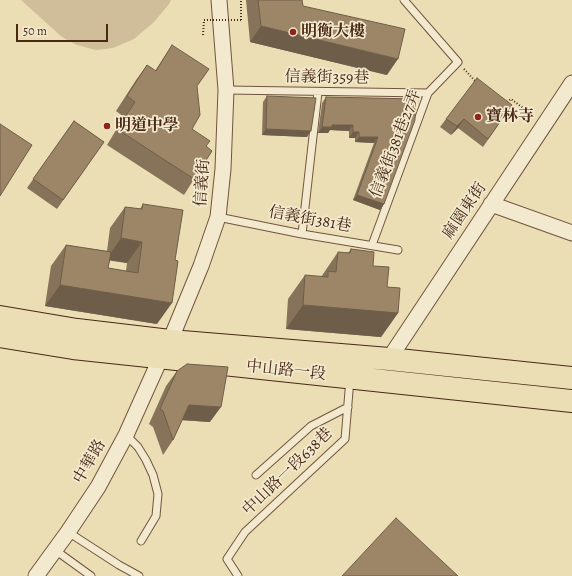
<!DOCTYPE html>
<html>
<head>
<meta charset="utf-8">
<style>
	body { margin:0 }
	#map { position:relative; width:572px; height:576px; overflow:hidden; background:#ebddb4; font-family:Alegreya,serif }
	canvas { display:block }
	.scale { position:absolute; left:16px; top:24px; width:92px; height:18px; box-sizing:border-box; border:2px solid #492816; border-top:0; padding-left:5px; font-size:12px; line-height:14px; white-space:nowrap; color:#492816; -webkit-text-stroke:3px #f2e9ce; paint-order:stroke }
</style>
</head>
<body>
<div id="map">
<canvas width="572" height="576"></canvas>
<div class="scale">50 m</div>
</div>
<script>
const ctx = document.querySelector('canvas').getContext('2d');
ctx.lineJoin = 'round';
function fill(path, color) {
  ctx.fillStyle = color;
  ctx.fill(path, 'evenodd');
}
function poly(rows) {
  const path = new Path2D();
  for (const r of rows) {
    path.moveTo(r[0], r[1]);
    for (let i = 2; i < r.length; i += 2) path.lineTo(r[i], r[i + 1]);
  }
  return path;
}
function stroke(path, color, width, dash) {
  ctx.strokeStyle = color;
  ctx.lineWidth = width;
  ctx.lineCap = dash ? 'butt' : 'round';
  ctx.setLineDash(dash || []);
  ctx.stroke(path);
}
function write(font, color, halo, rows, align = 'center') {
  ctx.font = font + ' Alegreya,"Noto Serif TC",serif';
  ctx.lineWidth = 3.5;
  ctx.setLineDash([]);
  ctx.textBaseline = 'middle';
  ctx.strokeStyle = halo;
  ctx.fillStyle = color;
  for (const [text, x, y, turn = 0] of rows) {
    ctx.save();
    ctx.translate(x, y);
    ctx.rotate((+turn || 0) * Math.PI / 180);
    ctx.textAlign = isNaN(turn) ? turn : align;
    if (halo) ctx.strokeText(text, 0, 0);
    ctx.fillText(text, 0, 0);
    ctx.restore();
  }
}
fill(poly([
	[21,0,171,0,169,4,154,22,134,39,113,48,96,50,77,45,62,37]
]), '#cfbe99');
const lane = poly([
	[226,90,428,93],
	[218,217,302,234,398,250],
	[302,234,318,92],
	[372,245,428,93,458,62,404,0],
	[126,435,138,447,146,460,153,475,158,494,156,516,141,541],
	[256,475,311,426,348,407],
	[68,532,119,565,139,576],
	[55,550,91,576],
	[238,576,227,559,245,532,345,439,350,379]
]);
const street = poly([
	[491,204,572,233],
	[389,359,572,83],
	[36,576,68,532,98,487,126,435,161,357,170,341,201,266,218,217,223,169,226,90,219,0]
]);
const primary = poly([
	[0,317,77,330,170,341,389,359,572,378],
	[0,336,73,348,572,401]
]);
stroke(lane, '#72553e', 9);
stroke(street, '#72553e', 17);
stroke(primary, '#492816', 24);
stroke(poly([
	[241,20,241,0],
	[203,35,204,20],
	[464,69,476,82],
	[507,102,511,99,534,116]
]), '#492816', 2, [1, 2]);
stroke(lane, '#f2e9ce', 7);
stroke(street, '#f2e9ce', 15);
stroke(primary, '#ebddb4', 22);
stroke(poly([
	[204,20,241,20]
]), '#492816', 2, [1, 2]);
fill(poly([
	[246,0,302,0,303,6,387,75,250,42],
	[172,45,197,86,192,129,206,146,194,179,184,195,107,145,124,117,116,111,136,80,147,65,155,71],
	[267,96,307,137,262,135,263,102],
	[326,97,415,99,384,204,380,210,353,200,374,143,355,142,355,138,349,138,349,131,330,130,328,133,318,133,322,103],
	[512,105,483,147,458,128,451,135,440,127,446,119],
	[74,121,104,142,57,209,27,188],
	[143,204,157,324,45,306,51,266,66,245,107,251,110,228,125,207,140,209],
	[110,260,127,263,126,271,108,268],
	[351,249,373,266,387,287,398,313,381,337,286,329,288,299,305,275,321,277,338,252,348,253],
	[177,371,210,422,182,420,173,440,163,455,153,427,149,424,166,386]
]), '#877359');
fill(poly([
	[261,26,398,59,387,75,250,42],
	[464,119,458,128,451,135,457,126],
	[332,125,353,125,349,131,330,130,328,133,318,133,322,127],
	[266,129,311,131,307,137,262,135],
	[353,132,359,132,355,138,349,138],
	[359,137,378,137,374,143,355,142],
	[357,195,384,204,380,210,353,200],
	[121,238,142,242,127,263,106,260],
	[60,285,172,303,157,324,45,306],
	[303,305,398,313,381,337,286,329],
	[189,405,221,407,210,422,179,420]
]), '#6e5e49');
const building = poly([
	[258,0,302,0,303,6,405,29,398,59,261,26,258,0],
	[172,45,209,69,197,86,200,115,192,129,210,141,206,146,212,151,194,179,117,129,135,102,127,96,147,65,156,71,172,45],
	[477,78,512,105,488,139,464,119,457,126,446,119,477,78],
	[267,96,316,98,311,131,266,129,267,96],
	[326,97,415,99,415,120,384,204,357,195,378,137,359,137,359,132,353,132,353,125,332,125,332,127,322,127,326,97],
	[74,121,104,142,63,200,33,179,74,121],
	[0,124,32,145,0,196,0,124],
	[143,204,183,210,175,260,178,261,172,303,60,285,66,245,111,252,108,268,138,273,142,242,121,238,125,207,142,209,143,204],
	[351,249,374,252,373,266,389,267,387,287,400,288,398,313,303,305,305,275,328,277,328,271,336,272,338,252,350,253,351,249],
	[187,364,228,367,221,407,189,405,173,440,163,411,160,409,177,371,187,364],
	[396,518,458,576,342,576,396,518]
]);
fill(building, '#9d8668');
stroke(building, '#6e5e49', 1);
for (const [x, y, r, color] of [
	[293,32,4,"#8f2418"],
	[478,117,4,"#8f2418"],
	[107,126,4,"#8f2418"]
]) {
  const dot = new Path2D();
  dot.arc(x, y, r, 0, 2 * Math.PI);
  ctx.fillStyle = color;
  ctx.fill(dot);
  stroke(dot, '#f2e9ce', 1.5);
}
write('bold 16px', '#492816', '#f2e9ce', [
	["明衡大樓",301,32],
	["寶林寺",486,117],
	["明道中學",115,126]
], 'left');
write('16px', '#492816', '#f2e9ce', [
	["信義街359巷",327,78,1],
	["信義街381巷27弄",396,144,-69],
	["信義街",203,183,-86],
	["麻園東街",465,211,-56],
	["信義街381巷",310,220,10],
	["中山路一段",286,371,6],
	["中華路",90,462,-60],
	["中山路一段638巷",288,472,-44]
]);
</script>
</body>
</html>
